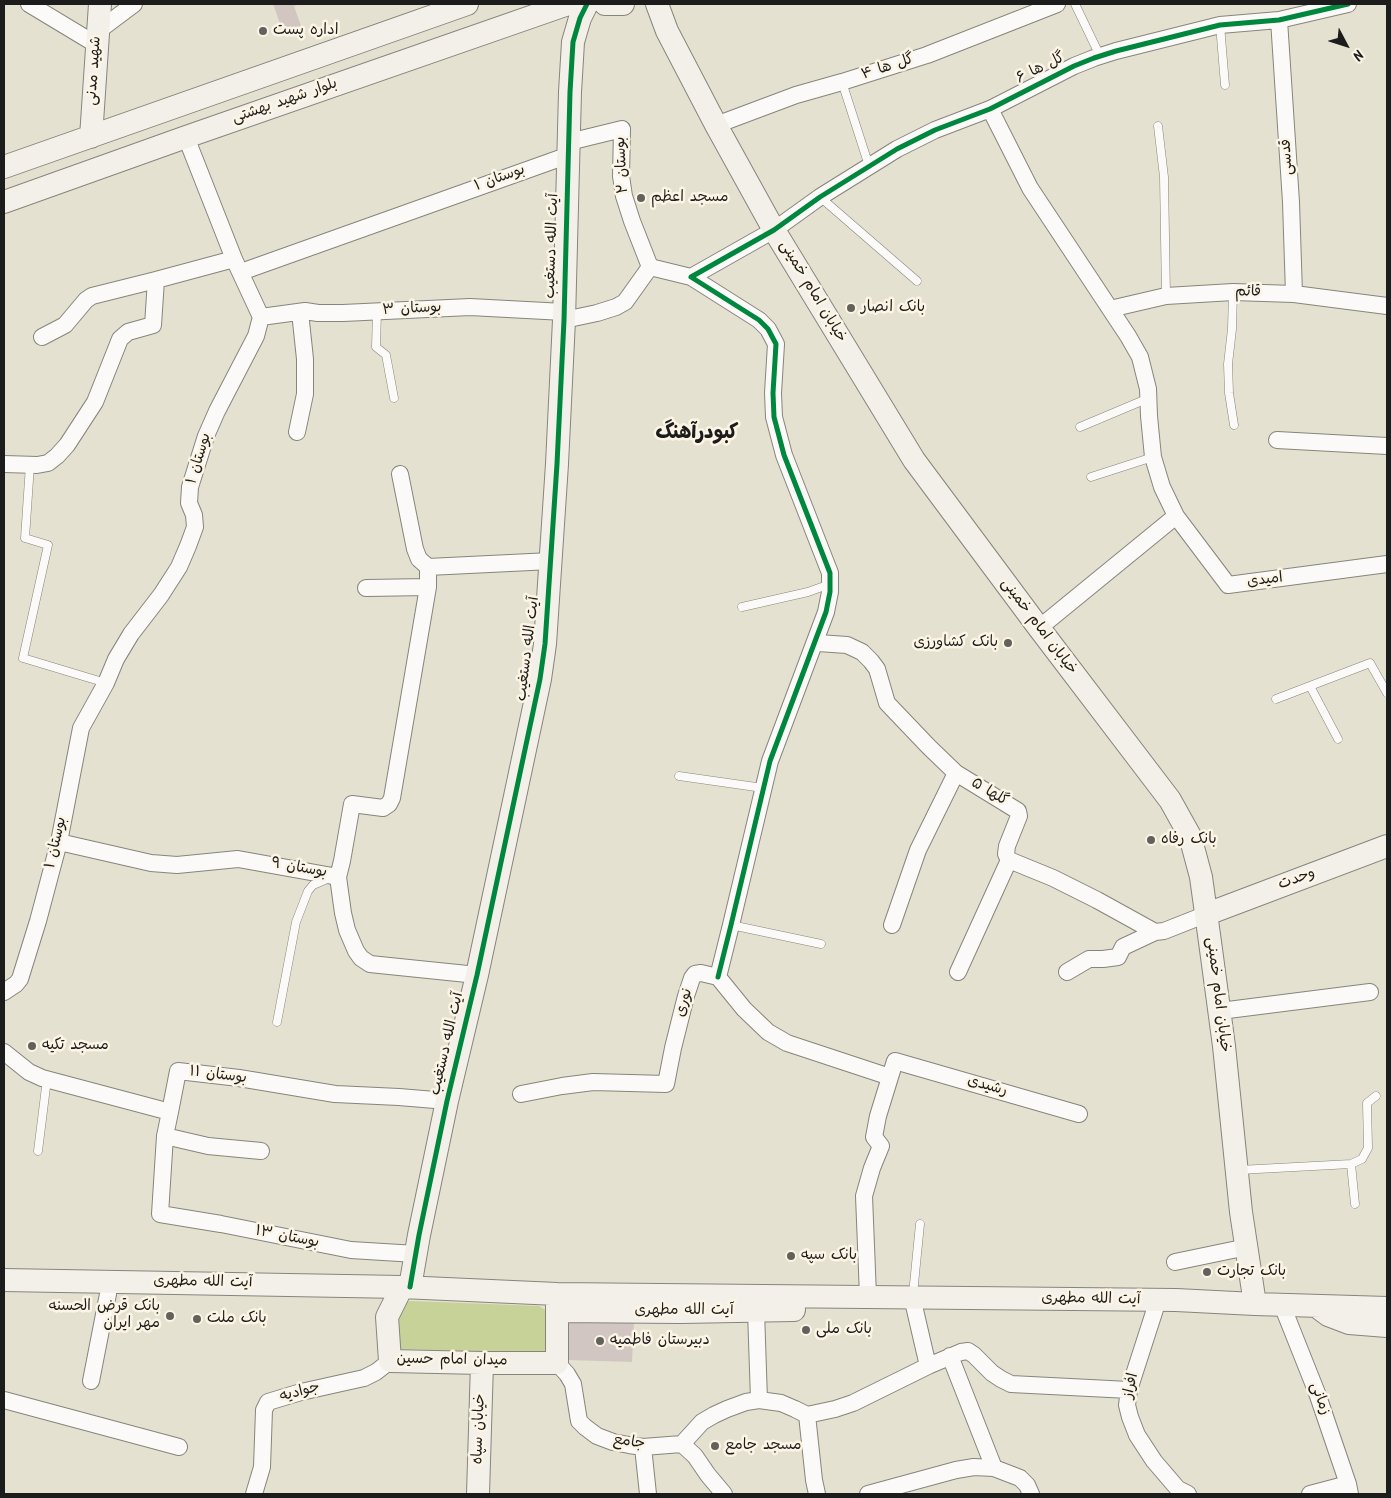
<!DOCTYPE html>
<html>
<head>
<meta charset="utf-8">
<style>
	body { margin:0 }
	#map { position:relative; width:1391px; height:1498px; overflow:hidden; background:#e5e1d0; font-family:Kalam,sans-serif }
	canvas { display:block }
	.frame { position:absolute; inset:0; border:5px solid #1c1c1c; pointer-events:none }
	.north { position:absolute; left:1321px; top:20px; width:50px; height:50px; -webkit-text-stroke:4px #fcf5e5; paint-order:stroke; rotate:130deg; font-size:14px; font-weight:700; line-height:20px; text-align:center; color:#1c1c1c }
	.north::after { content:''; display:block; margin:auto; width:18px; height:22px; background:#1c1c1c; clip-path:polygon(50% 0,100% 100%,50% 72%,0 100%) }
</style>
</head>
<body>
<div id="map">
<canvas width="1391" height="1498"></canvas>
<div class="frame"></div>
<div class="north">N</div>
</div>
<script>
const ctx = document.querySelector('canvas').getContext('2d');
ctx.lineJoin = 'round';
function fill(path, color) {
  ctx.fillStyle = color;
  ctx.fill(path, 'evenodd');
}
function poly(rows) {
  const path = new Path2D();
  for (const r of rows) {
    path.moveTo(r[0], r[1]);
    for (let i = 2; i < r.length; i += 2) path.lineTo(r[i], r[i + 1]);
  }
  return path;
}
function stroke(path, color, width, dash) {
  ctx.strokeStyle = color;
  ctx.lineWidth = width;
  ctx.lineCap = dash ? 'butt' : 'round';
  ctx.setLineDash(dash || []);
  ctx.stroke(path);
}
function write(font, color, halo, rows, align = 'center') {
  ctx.font = font + ' Kalam,"Playpen Sans Arabic",sans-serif';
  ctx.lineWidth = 5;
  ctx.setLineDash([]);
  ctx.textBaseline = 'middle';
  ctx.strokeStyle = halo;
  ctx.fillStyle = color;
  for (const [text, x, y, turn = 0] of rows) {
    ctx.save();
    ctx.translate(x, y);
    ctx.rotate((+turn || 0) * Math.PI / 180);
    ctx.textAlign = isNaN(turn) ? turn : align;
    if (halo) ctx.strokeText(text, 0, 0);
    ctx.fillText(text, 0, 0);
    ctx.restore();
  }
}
fill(poly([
	[411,1301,539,1306,547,1311,546,1351,541,1354,402,1349,400,1348,396,1341,399,1309,405,1302]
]), '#c6d298');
fill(poly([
	[273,4,300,4,294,6,301,26,283,32],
	[566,1320,634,1322,632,1362,568,1360]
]), '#d2c6c2');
const lane = poly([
	[1075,4,1100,56],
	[1220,25,1225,85],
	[842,82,869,166],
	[1158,126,1164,177,1166,296],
	[820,197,917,281],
	[1233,292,1232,329,1228,364,1229,393,1234,425],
	[377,311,376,347,386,355,394,398],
	[1080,427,1149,398],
	[30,465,25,538,48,545,23,658,106,683],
	[1091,477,1153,457],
	[742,607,808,592,830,584],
	[1310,686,1338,739],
	[1276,699,1370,663,1387,693],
	[679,776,763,788],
	[731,925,821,944],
	[277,1022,296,922,308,891,313,885,327,879],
	[38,1151,47,1079],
	[1351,1164,1355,1204],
	[1239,1170,1351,1164,1362,1159,1368,1148,1367,1103,1376,1096],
	[913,1294,920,1224]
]);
const street = poly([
	[29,4,97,45],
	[1279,20,1291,202,1294,294],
	[98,31,134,4],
	[990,109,1030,188,1128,336,1140,357,1148,389,1149,416,1153,457,1162,487,1176,516,1228,585,1387,564],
	[716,125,796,95,842,82,927,55,1057,4],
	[569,142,622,129,621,176,624,196,632,221,650,267,691,277],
	[241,272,569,155],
	[1110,309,1166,296,1233,292,1294,294,1387,306],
	[261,317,305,311,318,313,343,313,470,307,564,312],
	[564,320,597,313,616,307,625,302,650,267],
	[42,337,65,325,86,300,92,296,156,280],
	[297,432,305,394,305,359,300,312],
	[1277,440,1387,446],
	[4,464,37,465,48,463,57,456,67,445,95,402,120,339,128,332,153,325,156,280,234,259],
	[428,567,551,561],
	[366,588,428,587],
	[1039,628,1176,516],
	[817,638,818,643,847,645,862,652,871,661,877,669,887,703,929,747,956,773,1018,811,1019,816,1007,846,1006,854,1009,860,1053,878,1097,900,1155,932,1164,931,1207,914],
	[59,842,151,863,177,865,238,859,338,877,343,913,347,930,356,951,361,958,370,964,477,975],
	[338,877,342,861,352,804,383,808,389,804,392,798,428,587,428,567,419,559,415,549,400,474],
	[892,925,918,850,956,773],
	[958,972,1009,860],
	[1067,972,1089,959,1103,959,1118,957,1123,947,1155,932],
	[718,977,731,925,770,761,826,612,830,592,830,573,784,455,774,417,773,393,776,344,768,329,759,320,691,277,774,230,820,197,897,149,935,130,990,109,1074,66,1094,58,1116,51,1220,25,1279,20,1348,4],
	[4,992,16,984,20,979,38,921,59,842,81,728,106,683,116,659,131,634,161,595,179,567,188,546,195,527,194,515,189,503,190,487,206,436,217,411,256,336,261,317,234,259,186,137],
	[1220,1011,1370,992],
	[4,1052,29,1072,42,1078,170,1112,178,1071,239,1078,335,1094,399,1097,447,1101],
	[521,1094,562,1086,593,1082,666,1084,673,1048,686,996,692,978,695,974,701,973,718,977,744,1009,768,1032,787,1043,890,1077],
	[170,1112,165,1136,160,1214,221,1224,351,1250,416,1254],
	[165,1136,208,1146,261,1151],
	[1175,1262,1247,1247],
	[868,1296,864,1196,872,1168,881,1146,874,1137,878,1116,895,1061,1079,1114],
	[912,1297,928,1366],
	[1158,1300,1129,1390,1127,1405,1130,1417,1137,1435,1154,1461,1178,1489,1188,1494],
	[1282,1305,1317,1393,1348,1484,1350,1494],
	[950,1356,994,1468],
	[557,1363,567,1374,573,1384,579,1421,585,1427,597,1436,613,1442,629,1445,643,1447,682,1444,695,1456,708,1475,724,1494],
	[91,1381,108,1294],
	[4,1400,179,1447],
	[759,1400,781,1403,795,1409,807,1415,814,1480,817,1494],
	[807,1415,835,1409,853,1403,928,1366,961,1352,968,1351,974,1355,992,1373,1001,1379,1011,1384,1129,1390],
	[682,1444,702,1422,714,1415,727,1409,746,1402,759,1400,756,1311],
	[643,1447,648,1494],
	[254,1494,262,1467,264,1410,268,1402,301,1392,364,1378,376,1372,390,1361],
	[868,1494,956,1470,974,1467,994,1468,1020,1478,1027,1485,1031,1494],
	[1310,1494,1348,1484]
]);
const secondary = poly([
	[605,4,623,4],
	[657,4,667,31,716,125,774,230,914,460,1039,628,1170,800,1190,836,1201,877,1210,942,1224,1046,1241,1212,1255,1304],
	[91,137,100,4],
	[4,167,467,4],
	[4,202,186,137,568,4],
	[1207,914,1387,846],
	[4,1280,402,1287],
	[410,1287,419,1235,447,1101,477,975,540,679,545,644,557,464,564,320,570,92,573,42,580,18,587,4],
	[557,1294,557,1363,482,1363,390,1361,387,1317,402,1287,557,1294,1176,1300,1255,1304,1387,1308],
	[1320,1309,1328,1315,1349,1323,1387,1326],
	[557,1311,680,1312,794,1310],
	[478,1494,482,1363]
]);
stroke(lane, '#86857c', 9);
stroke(street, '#86857c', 18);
stroke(secondary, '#86857c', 24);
stroke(lane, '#fbfaf8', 8);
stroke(street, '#fbfaf8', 16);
stroke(secondary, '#f3f0ea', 22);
stroke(poly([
	[718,977,731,925,770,761,826,612,830,592,830,573,784,455,774,417,773,393,776,344,768,329,759,320,691,277,774,230,820,197,897,149,935,130,990,109,1074,66,1094,58,1116,51,1220,25,1279,20,1348,4],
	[410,1287,419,1235,447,1101,477,975,540,679,545,644,557,464,564,320,570,92,573,42,580,18,587,4]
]), '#00873e', 5);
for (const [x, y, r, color] of [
	[263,31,5,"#62615b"],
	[641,198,5,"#62615b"],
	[851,308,5,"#62615b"],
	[1008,643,5,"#62615b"],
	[1151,840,5,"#62615b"],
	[32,1046,5,"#62615b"],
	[791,1256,5,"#62615b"],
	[1207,1272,5,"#62615b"],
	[170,1316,5,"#62615b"],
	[197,1319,5,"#62615b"],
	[806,1330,5,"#62615b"],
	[600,1341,5,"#62615b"],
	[715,1446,5,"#62615b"]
]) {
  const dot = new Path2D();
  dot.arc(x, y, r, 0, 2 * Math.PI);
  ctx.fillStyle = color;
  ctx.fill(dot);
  stroke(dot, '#fcf5e5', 2);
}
write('15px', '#1c1c1c', '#fcf5e5', [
	["اداره پست",273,31],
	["مسجد اعظم",651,198],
	["بانک انصار",861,308],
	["بانک کشاورزی",998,643,"right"],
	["بانک رفاه",1161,840],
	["مسجد تکیه",42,1046],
	["بانک سپه",801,1256],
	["بانک تجارت",1217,1272],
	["بانک قرض الحسنه",160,1307,"right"],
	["مهر ایران",160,1324,"right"],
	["بانک ملت",207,1319],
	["بانک ملی",816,1330],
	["دبیرستان فاطمیه",610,1341],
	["مسجد جامع",725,1446]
], 'left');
write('15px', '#1c1c1c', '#fcf5e5', [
	["گل ها ۴",888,68,-18],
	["گل ها ۶",1041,69,-26],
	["شهید مدنی",95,71,-86],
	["بلوار شهید بهشتی",285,102,-19],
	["قدسی",1288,157,-93],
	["بوستان ۲",623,165,-93],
	["بوستان ۱",500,179,-20],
	["آیت الله دستغیب",553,246,-88],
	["خیابان امام خمینی",812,292,59],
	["قائم",1248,293,1],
	["بوستان ۳",412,310,-3],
	["بوستان ۱",200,459,-73],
	["امیدی",1265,581,-7],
	["خیابان امام خمینی",1038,627,53],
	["آیت الله دستغیب",529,649,-83],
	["گلها ۵",989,793,31],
	["بوستان ۱",57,843,-77],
	["بوستان ۹",299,869,10],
	["وحدت",1297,880,-20],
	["خیابان امام خمینی",1217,995,83],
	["نوری",685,1003,-74],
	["آیت الله دستغیب",448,1044,-77],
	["بوستان ۱۱",218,1076,7],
	["رشیدی",987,1087,16],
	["بوستان ۱۳",287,1238,11],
	["آیت الله مطهری",203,1283,1],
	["آیت الله مطهری",1091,1300,1],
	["آیت الله مطهری",684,1311],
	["میدان امام حسین",452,1361,1],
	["افراز",1132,1386,-77],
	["جوادیه",300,1393,-15],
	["زمانی",1319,1399,70],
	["خیابان سپاه",480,1429,-88],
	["جامع",629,1443,9]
]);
write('bold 20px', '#1c1c1c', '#fcf5e5', [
	["کبودرآهنگ",697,435]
]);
</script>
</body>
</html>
